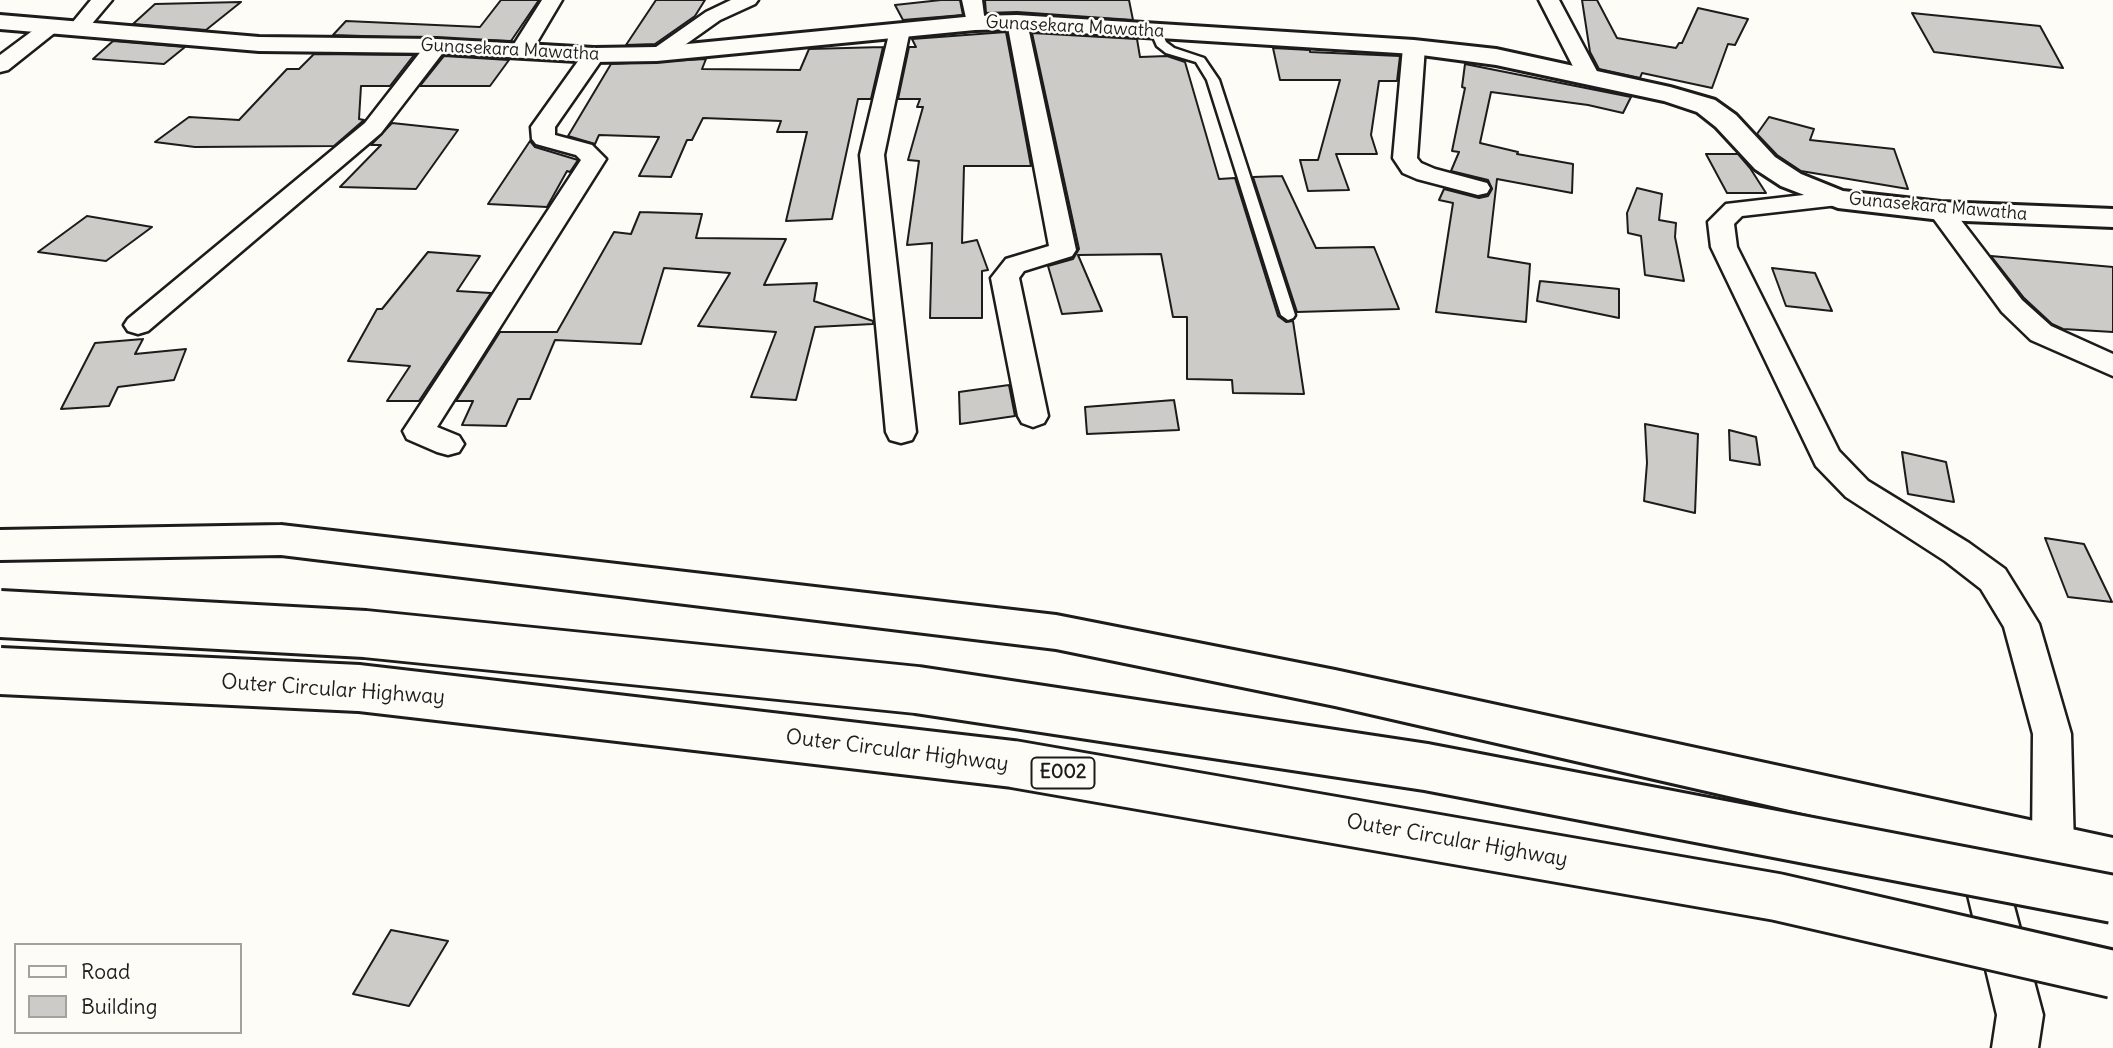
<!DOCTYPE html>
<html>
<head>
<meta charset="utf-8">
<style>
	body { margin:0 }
	#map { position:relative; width:2113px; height:1048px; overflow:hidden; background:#fdfcf7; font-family:Delius,sans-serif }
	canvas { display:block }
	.legend { position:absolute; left:14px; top:943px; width:228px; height:91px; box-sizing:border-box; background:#fdfcf7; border:2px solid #a3a29f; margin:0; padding:9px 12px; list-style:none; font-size:21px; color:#1c1c1c }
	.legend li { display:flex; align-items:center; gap:14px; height:35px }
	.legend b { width:35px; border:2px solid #a3a29f }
</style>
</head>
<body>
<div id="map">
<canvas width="2113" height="1048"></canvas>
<ul class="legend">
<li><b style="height:9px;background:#fdfcf7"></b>Road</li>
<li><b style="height:19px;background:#cccbc8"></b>Building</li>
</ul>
</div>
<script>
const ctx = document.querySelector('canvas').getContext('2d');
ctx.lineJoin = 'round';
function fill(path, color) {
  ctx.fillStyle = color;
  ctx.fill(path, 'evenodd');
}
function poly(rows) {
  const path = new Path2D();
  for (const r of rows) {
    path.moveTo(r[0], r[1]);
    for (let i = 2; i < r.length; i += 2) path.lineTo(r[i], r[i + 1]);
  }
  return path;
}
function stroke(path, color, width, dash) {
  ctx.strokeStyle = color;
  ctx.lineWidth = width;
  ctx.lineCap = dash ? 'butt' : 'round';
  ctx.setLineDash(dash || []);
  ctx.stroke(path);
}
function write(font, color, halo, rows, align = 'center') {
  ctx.font = font + ' Delius,sans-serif';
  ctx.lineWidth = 5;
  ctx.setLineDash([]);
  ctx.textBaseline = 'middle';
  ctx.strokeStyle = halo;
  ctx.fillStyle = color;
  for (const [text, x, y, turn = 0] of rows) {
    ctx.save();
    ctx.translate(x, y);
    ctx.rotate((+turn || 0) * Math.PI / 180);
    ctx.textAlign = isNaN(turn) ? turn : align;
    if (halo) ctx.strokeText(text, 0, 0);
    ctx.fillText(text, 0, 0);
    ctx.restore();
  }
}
const building = poly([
	[501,0,539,0,511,41,333,35,346,21,480,27,501,0],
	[656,0,705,0,695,16,655,44,626,45,656,0],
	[941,0,960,0,963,15,903,20,895,5,941,0],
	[985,0,1129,0,1133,20,1017,12,986,13,985,0],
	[1582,0,1597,0,1617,38,1676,48,1679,43,1682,43,1698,8,1748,19,1735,45,1728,44,1712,88,1642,73,1640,78,1599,69,1590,52,1582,0],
	[241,2,206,30,133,24,155,4,241,2],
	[1912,13,2040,26,2063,68,1934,52,1912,13],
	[1006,32,1031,166,964,166,962,243,977,240,988,270,982,271,982,318,930,318,932,243,907,245,919,161,908,160,923,107,917,107,920,99,898,99,909,47,916,47,912,39,1006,32],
	[1032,33,1137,39,1140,57,1167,56,1185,62,1219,179,1235,178,1278,316,1286,322,1293,321,1304,394,1233,393,1232,380,1187,379,1187,317,1173,317,1161,254,1078,255,1102,311,1062,314,1048,266,1073,259,1079,249,1032,33],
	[113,41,185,47,164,64,93,59,113,41],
	[883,47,871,99,858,99,832,219,786,221,807,132,777,132,781,121,703,118,692,140,687,140,671,177,639,176,659,137,599,135,595,144,568,136,611,64,706,59,702,69,800,70,809,49,883,47],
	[1273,48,1310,50,1310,52,1400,56,1397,81,1379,81,1371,135,1377,154,1336,154,1349,190,1308,191,1300,160,1318,160,1340,80,1280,80,1273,48],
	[314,54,414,55,390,86,361,86,359,119,364,120,334,146,195,147,155,142,189,117,239,120,287,69,299,69,314,54],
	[444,56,509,60,490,86,420,86,444,56],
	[1465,64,1631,97,1623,113,1588,105,1491,92,1480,143,1518,152,1517,154,1573,164,1572,193,1497,179,1488,257,1530,264,1526,322,1436,312,1453,203,1439,200,1444,189,1479,198,1488,196,1492,189,1488,180,1451,171,1459,152,1452,151,1465,88,1462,87,1465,64],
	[1769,117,1814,129,1810,140,1894,149,1908,189,1801,171,1777,155,1757,134,1769,117],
	[392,123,458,130,416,189,340,187,381,145,371,145,392,123],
	[530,141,535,147,578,160,570,172,567,171,547,207,488,204,530,141],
	[1706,154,1738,154,1750,168,1766,193,1727,193,1706,154],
	[1282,176,1316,248,1374,247,1399,309,1297,312,1253,177,1282,176],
	[1637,188,1662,194,1659,220,1676,223,1675,237,1684,281,1645,275,1641,236,1628,233,1627,213,1637,188],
	[640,212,702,214,696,238,786,239,764,285,817,283,814,301,873,321,873,324,815,327,796,400,751,397,776,332,698,326,730,273,664,268,641,344,555,340,530,399,518,399,506,426,462,425,473,401,456,401,500,332,557,332,614,232,631,234,640,212],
	[87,216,152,227,106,261,38,252,87,216],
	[428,252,480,256,457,291,491,293,419,401,387,401,410,366,348,361,377,309,382,309,428,252],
	[1991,256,2113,267,2113,332,2063,329,2052,324,2024,298,1991,256],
	[1772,268,1815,273,1832,311,1786,306,1772,268],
	[1540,281,1619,289,1619,318,1537,301,1540,281],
	[143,339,135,354,186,349,174,380,118,387,109,406,61,409,95,343,143,339],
	[1009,385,1015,416,960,424,959,392,1009,385],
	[1174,400,1179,430,1087,434,1085,407,1174,400],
	[1645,424,1698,434,1695,513,1644,501,1647,463,1645,424],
	[1729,430,1756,437,1760,465,1730,460,1729,430],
	[1902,452,1946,462,1954,502,1908,494,1902,452],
	[2045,538,2084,544,2112,602,2068,597,2045,538],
	[391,930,448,941,409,1006,353,994,391,930]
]);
fill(building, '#cccbc8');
stroke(building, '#1c1c1c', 2);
const service = poly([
	[1156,27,1160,28,1166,42,1174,48,1204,58,1219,80,1295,315,1293,318,1288,320,1281,315,1207,80,1196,62,1166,53,1157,46,1150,30,1156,27]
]);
const minor = poly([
	[91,0,112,0,85,32,71,32,68,28,91,0],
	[542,0,562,0,530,54,514,54,511,49,542,0],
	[731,0,758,0,755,4,720,20,665,59,649,59,646,54,706,12,731,0],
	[962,0,982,0,985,23,982,27,968,27,962,0],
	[1539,0,1559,0,1600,77,1597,82,1581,82,1539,0],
	[1017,16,1024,18,1027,22,1076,250,1072,256,1024,271,1019,278,1048,416,1044,423,1033,427,1022,423,1018,416,991,278,1006,259,1049,246,1007,22,1010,18,1017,16],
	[50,21,57,23,60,27,57,31,8,70,0,72,0,55,43,23,50,21],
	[900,24,907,26,910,30,884,155,916,432,912,440,901,443,890,440,886,432,860,155,890,30,893,26,900,24],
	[437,40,445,41,448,46,381,133,148,331,138,334,128,331,124,325,128,319,365,123,429,41,437,40],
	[1414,41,1422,42,1425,47,1417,158,1421,163,1435,169,1487,183,1490,188,1487,193,1478,195,1417,179,1403,173,1393,158,1403,47,1406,42,1414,41],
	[594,49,602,50,605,55,555,127,555,135,592,145,606,159,437,427,459,436,464,444,459,452,448,455,437,452,407,439,403,431,581,160,576,155,536,144,532,139,531,127,586,50,594,49],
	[1838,191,1847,194,1851,199,1847,204,1742,216,1734,224,1737,247,1839,451,1868,481,1969,543,2005,569,2039,624,2071,734,2074,848,2068,862,2053,867,2038,862,2032,848,2033,734,2004,627,1981,589,1945,561,1846,497,1816,466,1711,247,1708,222,1726,204,1838,191],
	[1941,203,1950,206,2022,300,2051,326,2113,354,2113,376,2031,340,2002,312,1928,211,1932,206,1941,203],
	[1979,834,1994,840,2000,854,2043,1015,2038,1048,1992,1048,1997,1015,1958,854,1964,840,1979,834]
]);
const tertiary = poly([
	[0,15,259,37,437,39,594,48,657,47,975,16,1017,15,1414,40,1496,49,1670,87,1715,100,1736,115,1775,157,1801,174,1843,191,1941,202,2113,209,2113,227,1941,220,1838,208,1781,186,1755,169,1716,127,1697,112,1664,101,1496,65,1414,54,1017,29,975,30,657,61,594,62,437,53,259,51,0,29,0,15],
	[281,525,1056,615,1335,670,2113,838,2113,884,1335,706,1056,649,281,555,0,560,0,530,281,525]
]);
stroke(service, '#1c1c1c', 5);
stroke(minor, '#1c1c1c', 5);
stroke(tertiary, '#1c1c1c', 6);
fill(service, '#fdfcf7');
fill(minor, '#fdfcf7');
fill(tertiary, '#fdfcf7');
const motorwayBridge = poly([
	[0,614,365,634,917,690,1426,767,2113,899],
	[0,671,359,688,1013,764,1777,897,2113,974]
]);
stroke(motorwayBridge, '#1c1c1c', 52, []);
stroke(motorwayBridge, '#fdfcf7', 46);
write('18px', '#1c1c1c', '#fdfcf7', [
	["Gunasekara Mawatha",1075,27,3],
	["Gunasekara Mawatha",510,50,3],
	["Gunasekara Mawatha",1938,207,5]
]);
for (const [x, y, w] of [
	[1063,773,63]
]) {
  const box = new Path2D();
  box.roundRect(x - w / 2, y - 15.5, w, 31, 5);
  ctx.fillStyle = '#fdfcf7';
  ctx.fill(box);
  stroke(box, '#1c1c1c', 2);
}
write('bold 19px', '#1c1c1c', null, [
	["E002",1063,773]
]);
write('21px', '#1c1c1c', '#fdfcf7', [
	["Outer Circular Highway",333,690,4],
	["Outer Circular Highway",897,751,7],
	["Outer Circular Highway",1457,841,10]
]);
</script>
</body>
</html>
